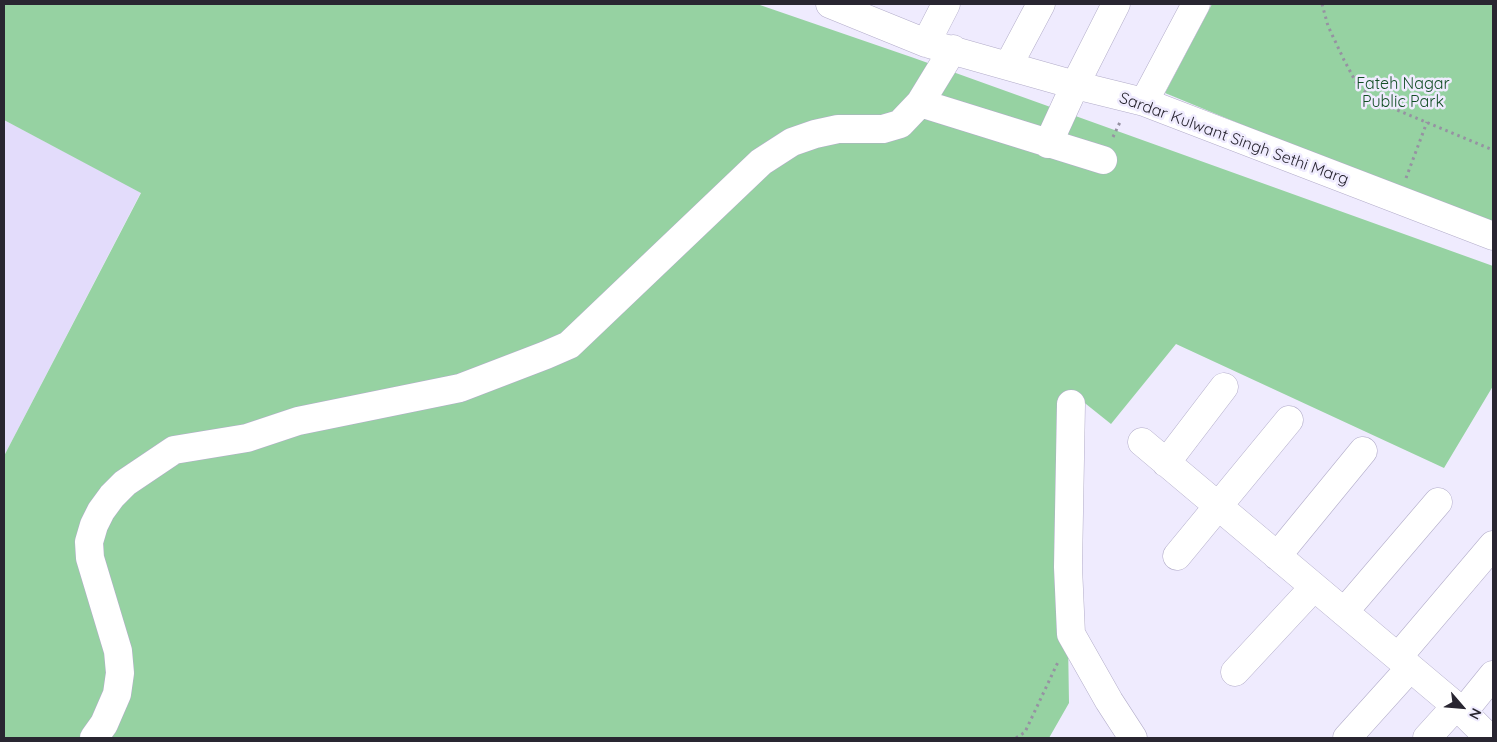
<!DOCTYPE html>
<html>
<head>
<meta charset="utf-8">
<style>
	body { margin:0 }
	#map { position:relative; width:1497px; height:742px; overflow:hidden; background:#efebfe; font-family:Quicksand,sans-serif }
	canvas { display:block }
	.frame { position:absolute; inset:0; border:5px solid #292631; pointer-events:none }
	.north { position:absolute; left:1437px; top:682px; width:50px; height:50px; -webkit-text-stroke:4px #efebfe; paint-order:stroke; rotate:117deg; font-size:14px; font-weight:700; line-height:20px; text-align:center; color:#292631 }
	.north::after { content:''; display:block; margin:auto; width:18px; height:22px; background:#292631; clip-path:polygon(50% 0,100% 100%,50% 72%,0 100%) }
</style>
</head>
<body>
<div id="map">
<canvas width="1497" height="742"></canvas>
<div class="frame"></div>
<div class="north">N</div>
</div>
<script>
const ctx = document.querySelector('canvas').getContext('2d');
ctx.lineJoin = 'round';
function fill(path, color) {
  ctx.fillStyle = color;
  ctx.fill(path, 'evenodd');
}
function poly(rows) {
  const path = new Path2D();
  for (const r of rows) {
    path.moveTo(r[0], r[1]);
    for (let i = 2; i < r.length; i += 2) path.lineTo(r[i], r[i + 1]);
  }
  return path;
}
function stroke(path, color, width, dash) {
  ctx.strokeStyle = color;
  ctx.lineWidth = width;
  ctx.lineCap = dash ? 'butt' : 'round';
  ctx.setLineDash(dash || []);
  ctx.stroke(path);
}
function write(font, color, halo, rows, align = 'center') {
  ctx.font = font + ' Quicksand,sans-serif';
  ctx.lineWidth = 5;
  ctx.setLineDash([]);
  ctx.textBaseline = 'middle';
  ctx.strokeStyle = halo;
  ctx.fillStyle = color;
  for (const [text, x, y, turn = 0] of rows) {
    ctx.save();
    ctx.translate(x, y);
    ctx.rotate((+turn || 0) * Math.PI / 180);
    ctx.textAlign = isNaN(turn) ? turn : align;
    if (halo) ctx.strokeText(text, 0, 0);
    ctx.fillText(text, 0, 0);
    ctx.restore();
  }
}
fill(poly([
	[4,120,141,192,4,456]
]), '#e3dcfb');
fill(poly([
	[4,4,757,4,914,58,1493,266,1493,386,1444,468,1176,344,1111,424,1081,400,1065,452,1069,703,1049,738,4,738,4,456,141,193,4,120],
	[1212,4,1493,4,1493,228,1165,93]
]), '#96d2a2');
const minor = poly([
	[830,4,926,43,1075,85,1144,102,1493,236],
	[926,43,946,4],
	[1008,66,1041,4],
	[1144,102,1196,4],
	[920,103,1103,160],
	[1048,144,1075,85,1116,4],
	[1071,404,1068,567,1071,634,1109,701,1133,738],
	[1142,442,1463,712,1489,738],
	[1166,463,1224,387],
	[1177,556,1289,420],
	[1277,556,1363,451],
	[1344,612,1438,502],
	[1398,657,1493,545],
	[1235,672,1314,587],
	[1463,712,1493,675],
	[94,738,104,724,117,694,120,673,118,651,90,558,89,542,94,525,101,511,112,496,125,483,174,450,247,438,298,421,460,388,546,355,569,345,761,162,792,142,815,134,838,129,883,129,900,124,920,103,953,49],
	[1347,738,1410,668],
	[1427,738,1456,706]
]);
stroke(minor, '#b2acc9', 29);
stroke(poly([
	[1322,4,1328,26,1344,60,1358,86,1378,102,1493,150],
	[1113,137,1121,120],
	[1406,178,1427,122],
	[1016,738,1025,732,1058,662]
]), '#9692a2', 3, [2.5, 4]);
stroke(minor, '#fff', 28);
write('16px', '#124e25', '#efebfe', [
	["Fateh Nagar",1403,84],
	["Public Park",1403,102]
]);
write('16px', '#292631', '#efebfe', [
	["Sardar Kulwant Singh Sethi Marg",1234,139,20]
]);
</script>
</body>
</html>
